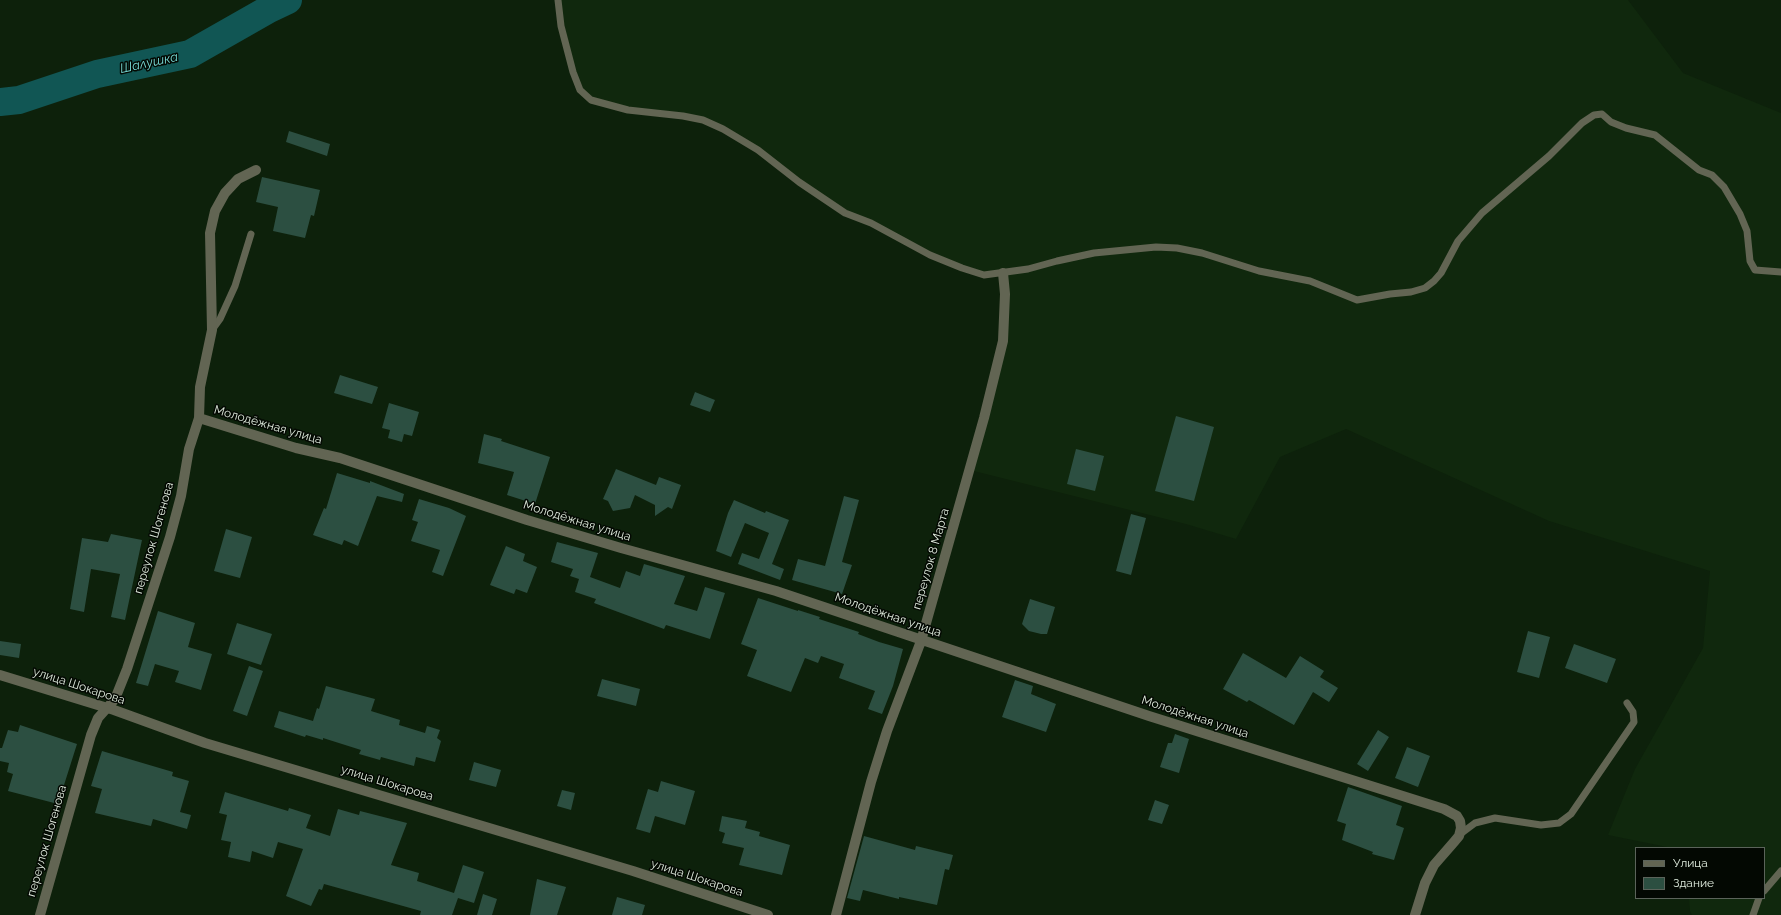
<!DOCTYPE html>
<html>
<head>
<meta charset="utf-8">
<style>
	body { margin:0 }
	#map { position:relative; width:1781px; height:915px; overflow:hidden; background:#0d210b; font-family:Raleway,sans-serif }
	canvas { display:block }
	.legend { position:absolute; left:1635px; top:847px; width:130px; height:52px; box-sizing:border-box; background:#030802; border:1px solid #5b635a; margin:0; padding:5px 7px; list-style:none; font-size:12px; color:#dfebdd }
	.legend li { display:flex; align-items:center; gap:8px; height:20px }
	.legend b { width:20px; border:1px solid #5b635a }
</style>
</head>
<body>
<div id="map">
<canvas width="1781" height="915"></canvas>
<ul class="legend">
<li><b style="height:5px;background:#626553"></b>Улица</li>
<li><b style="height:11px;background:#2c4f41"></b>Здание</li>
</ul>
</div>
<script>
const ctx = document.querySelector('canvas').getContext('2d');
ctx.lineJoin = 'round';
function fill(path, color) {
  ctx.fillStyle = color;
  ctx.fill(path, 'evenodd');
}
function poly(rows) {
  const path = new Path2D();
  for (const r of rows) {
    path.moveTo(r[0], r[1]);
    for (let i = 2; i < r.length; i += 2) path.lineTo(r[i], r[i + 1]);
  }
  return path;
}
function stroke(path, color, width, dash) {
  ctx.strokeStyle = color;
  ctx.lineWidth = width;
  ctx.lineCap = dash ? 'butt' : 'round';
  ctx.setLineDash(dash || []);
  ctx.stroke(path);
}
function write(font, color, halo, rows, align = 'center') {
  ctx.font = font + ' Raleway,sans-serif';
  ctx.lineWidth = 3;
  ctx.setLineDash([]);
  ctx.textBaseline = 'middle';
  ctx.strokeStyle = halo;
  ctx.fillStyle = color;
  for (const [text, x, y, turn = 0] of rows) {
    ctx.save();
    ctx.translate(x, y);
    ctx.rotate((+turn || 0) * Math.PI / 180);
    ctx.textAlign = isNaN(turn) ? turn : align;
    if (halo) ctx.strokeText(text, 0, 0);
    ctx.fillText(text, 0, 0);
    ctx.restore();
  }
}
fill(poly([
	[558,0,1628,0,1683,73,1781,113,1781,915,1692,915,1690,911,1689,898,1764,898,1764,848,1672,848,1608,835,1635,769,1703,648,1710,571,1549,521,1346,429,1280,457,1236,539,1186,524,970,470,1000,353,1003,274,984,275,962,268,845,213,777,164,703,120,608,106,580,90]
]), '#10280d');
stroke(poly([
	[0,102,19,100,97,74,190,54,269,9,288,0]
]), '#115654', 28);
fill(poly([
	[289,131,330,144,327,156,286,142],
	[262,177,320,190,314,216,311,215,305,238,273,231,278,207,256,202],
	[340,375,378,387,372,404,334,393],
	[695,392,715,400,710,412,690,405],
	[389,403,419,412,412,436,404,434,402,442,388,438,390,430,382,428],
	[1176,416,1214,427,1194,501,1155,491],
	[484,434,502,439,501,441,550,457,535,504,507,495,514,472,478,463],
	[1076,449,1104,456,1095,491,1067,484],
	[616,469,656,485,659,477,681,485,672,509,668,507,655,516,655,505,635,495,630,508,613,511,608,501,603,499],
	[337,473,370,483,370,481,404,494,402,502,377,496,358,546,344,540,342,545,313,535,324,508,326,509],
	[844,496,859,500,842,562,852,565,842,594,792,580,798,559,825,566],
	[419,499,449,508,466,516,443,576,432,572,440,550,411,541,418,522,412,520],
	[734,500,765,513,766,511,789,520,772,564,784,569,780,580,738,564,742,553,759,559,769,533,745,523,731,557,716,551,728,513],
	[1131,514,1146,518,1131,575,1116,571],
	[226,529,252,537,240,578,214,571],
	[111,534,142,540,125,620,111,617,120,574,91,569,84,612,70,609,82,538,108,542],
	[557,542,598,553,590,577,620,588,626,571,640,576,644,564,685,576,674,604,697,611,705,587,725,593,710,639,666,625,664,629,594,603,596,599,575,592,579,579,570,576,573,569,551,562],
	[506,546,525,554,523,561,537,567,527,593,516,589,514,594,490,585],
	[758,598,798,611,798,610,820,617,819,619,859,632,858,634,879,642,903,649,893,686,882,714,868,709,875,691,839,678,844,664,821,656,818,663,805,658,791,692,747,676,757,650,741,644],
	[1030,599,1055,607,1047,634,1041,634,1029,631,1022,624],
	[158,611,195,623,188,647,212,654,201,690,175,682,179,671,155,664,148,686,136,683],
	[237,623,272,634,261,665,227,654],
	[1528,631,1550,637,1539,678,1517,672],
	[0,641,21,644,19,658,0,655],
	[1574,644,1616,659,1607,683,1565,668],
	[1243,653,1286,678,1300,656,1324,671,1320,677,1338,688,1329,702,1313,692,1294,725,1249,700,1247,702,1223,689],
	[249,666,263,671,247,716,233,711],
	[602,679,640,689,636,706,597,696],
	[1015,680,1033,686,1031,694,1056,704,1046,732,1002,717],
	[326,686,375,699,371,711,400,720,399,725,425,733,427,726,440,730,437,738,441,741,435,762,416,757,414,766,381,757,380,760,359,754,361,750,323,738,323,740,306,735,305,737,274,727,279,711,313,721,317,708,319,709],
	[20,725,77,744,58,804,8,791,13,774,7,772,9,763,0,761,0,748,2,748,8,730,18,732],
	[1378,730,1389,737,1368,771,1357,764],
	[1175,734,1189,739,1179,773,1160,767,1168,743,1172,743],
	[1407,747,1430,756,1418,787,1395,778],
	[102,751,173,772,172,776,189,781,180,812,191,815,187,829,153,819,151,826,95,813,102,789,91,786],
	[474,762,501,770,496,787,469,780],
	[661,781,695,791,685,825,655,816,650,833,636,829,648,789,658,792],
	[1348,787,1402,806,1396,825,1404,828,1394,860,1372,854,1373,852,1342,840,1346,824,1337,821],
	[562,790,575,793,571,810,557,806],
	[225,792,288,811,289,808,311,815,306,828,330,836,338,809,359,815,360,811,407,823,391,865,419,873,417,881,454,893,463,865,484,872,474,903,458,898,452,915,420,915,421,911,324,884,322,890,319,889,311,906,286,896,303,849,278,842,273,858,252,851,250,862,228,857,231,842,221,840,227,815,219,813],
	[1155,800,1169,805,1162,824,1148,820],
	[722,816,747,821,745,828,760,832,759,836,790,845,782,875,739,865,744,848,722,843,725,833,719,831],
	[864,836,915,850,916,846,953,855,949,870,945,869,937,905,899,897,899,899,863,890,860,901,847,898],
	[537,879,566,887,557,915,530,915],
	[483,894,497,899,492,915,477,915],
	[617,897,645,905,642,915,612,915]
]), '#2c4f41');
stroke(poly([
	[558,0,561,26,573,72,580,90,591,100,628,110,683,116,703,120,723,129,758,150,799,182,845,213,871,223,930,255,962,268,984,275,1028,269,1057,261,1094,253,1156,247,1177,248,1202,253,1259,271,1310,281,1357,300,1390,294,1411,292,1425,288,1434,281,1441,273,1458,241,1482,213,1549,156,1582,123,1594,115,1602,114,1611,122,1626,128,1655,135,1699,170,1712,175,1724,187,1740,214,1747,231,1750,261,1755,270,1781,272],
	[212,330,220,319,235,286,251,234],
	[1459,835,1475,823,1495,818,1541,825,1559,823,1571,814,1634,722,1633,712,1627,703],
	[1764,891,1781,871],
	[1753,915,1759,898]
]), '#626553', 7);
stroke(poly([
	[199,418,296,448,340,458,527,520,621,548,776,591,1149,716,1444,809,1457,816,1460,821,1461,828,1459,836,1454,842,1434,865,1425,883,1415,915],
	[0,675,114,710,205,743,633,871,768,915],
	[40,915,91,735,98,718,115,699,127,669,170,537,181,496,189,449,199,418,200,387,212,330,210,233,215,211,225,193,238,179,256,170],
	[836,915,871,782,887,731,921,641,984,418,1003,341,1005,294,1003,273]
]), '#626553', 10);
write('12px', '#dfebdd', '#030802', [
	["Молодёжная улица",268,425,16],
	["Молодёжная улица",577,521,17],
	["переулок Шогенова",154,538,-74],
	["переулок 8 Марта",931,559,-74],
	["Молодёжная улица",888,615,19],
	["улица Шокарова",79,686,18],
	["Молодёжная улица",1195,717,18],
	["улица Шокарова",387,783,17],
	["переулок Шогенова",47,841,-74],
	["улица Шокарова",697,878,18]
]);
write('italic 13px', '#79ddd9', '#030802', [
	["Шалушка",149,63,-12]
]);
</script>
</body>
</html>
